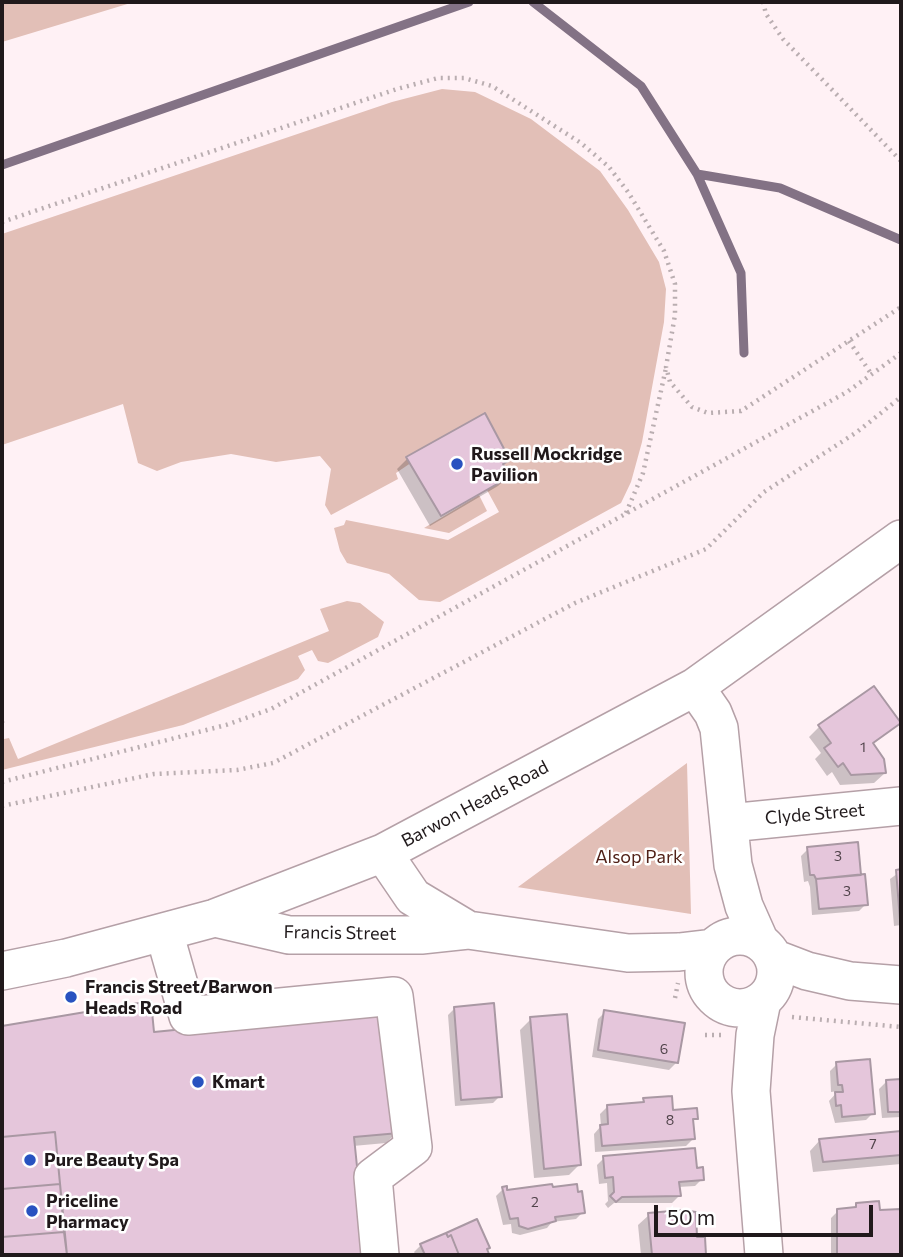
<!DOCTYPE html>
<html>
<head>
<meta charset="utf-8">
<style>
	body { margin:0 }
	#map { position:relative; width:903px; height:1257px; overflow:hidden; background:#fff1f5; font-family:Commissioner,sans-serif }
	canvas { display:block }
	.frame { position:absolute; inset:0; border:4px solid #20191b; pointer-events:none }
	.scale { position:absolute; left:654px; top:1205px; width:219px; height:32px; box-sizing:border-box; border:4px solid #20191b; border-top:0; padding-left:9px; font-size:21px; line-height:24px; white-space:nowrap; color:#20191b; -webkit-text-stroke:5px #fff; paint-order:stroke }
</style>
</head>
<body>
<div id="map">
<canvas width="903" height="1257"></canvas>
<div class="frame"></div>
<div class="scale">50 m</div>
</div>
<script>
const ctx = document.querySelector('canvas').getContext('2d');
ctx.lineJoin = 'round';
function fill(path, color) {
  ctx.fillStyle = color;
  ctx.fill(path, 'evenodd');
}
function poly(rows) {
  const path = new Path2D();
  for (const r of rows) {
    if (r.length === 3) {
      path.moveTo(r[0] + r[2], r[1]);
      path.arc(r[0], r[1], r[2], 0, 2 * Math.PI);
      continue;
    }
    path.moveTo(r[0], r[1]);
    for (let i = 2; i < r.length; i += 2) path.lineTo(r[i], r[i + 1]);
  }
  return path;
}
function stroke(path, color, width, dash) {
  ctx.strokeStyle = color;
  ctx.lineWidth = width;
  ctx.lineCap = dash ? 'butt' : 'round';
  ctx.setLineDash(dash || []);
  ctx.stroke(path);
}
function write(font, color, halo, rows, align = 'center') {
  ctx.font = font + ' Commissioner,sans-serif';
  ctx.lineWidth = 5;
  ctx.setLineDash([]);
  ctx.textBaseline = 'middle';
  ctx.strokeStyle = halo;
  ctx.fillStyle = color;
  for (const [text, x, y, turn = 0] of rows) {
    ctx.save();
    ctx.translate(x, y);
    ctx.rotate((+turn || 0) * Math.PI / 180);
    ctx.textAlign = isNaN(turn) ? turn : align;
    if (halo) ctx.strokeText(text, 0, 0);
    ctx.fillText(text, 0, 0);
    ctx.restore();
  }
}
fill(poly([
	[2,2,134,2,2,42],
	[442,89,475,92,531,119,600,171,628,210,659,262,666,289,664,322,642,442,631,482,621,503,440,602,419,600,389,574,347,563,340,551,334,528,344,525,346,520,448,540,499,512,487,490,511,476,503,464,510,459,485,413,396,473,398,479,331,515,325,505,331,469,320,456,276,462,231,454,181,462,157,471,138,463,123,404,2,445,2,234,392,102],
	[479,495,487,511,449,533,424,528],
	[347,601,360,603,384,622,378,637,328,663,318,661,312,650,298,656,305,670,298,679,183,725,2,770,2,733,4,739,9,738,18,759,329,631,320,609],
	[687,763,691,914,517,887,518,887]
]), '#e2bfb7');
fill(poly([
	[407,459,508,459,502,465,509,476,498,486,430,526,397,469],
	[898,723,872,745,885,773,874,783,840,785,832,772,827,776,815,759,821,753,809,737,819,727],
	[808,849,860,877,866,904,859,911,812,915,810,887,808,881,804,882,801,856],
	[901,871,901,925,894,926,890,879],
	[455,1008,500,1096,493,1103,455,1106,448,1015],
	[605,1012,676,1063,669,1070,592,1057,598,1019],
	[75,1018,152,1034,397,1132,386,1143,353,1146,364,1255,2,1255,2,1028],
	[531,1019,579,1165,569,1175,534,1178,520,1030],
	[837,1064,873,1113,866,1120,835,1123,829,1101,838,1091,831,1092,830,1071],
	[901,1080,901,1117,882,1118,879,1089,886,1082],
	[644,1100,696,1118,691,1123,693,1139,686,1146,595,1152,594,1134,601,1126,600,1114,607,1107,639,1105],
	[901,1133,901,1164,813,1172,810,1151,820,1140],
	[604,1158,695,1170,702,1179,695,1186,678,1187,679,1196,672,1203,614,1203,608,1208,605,1204,608,1201,607,1183,599,1184,597,1165],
	[503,1189,506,1192,583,1212,576,1219,552,1222,547,1228,520,1235,512,1233,511,1224,503,1225,496,1196],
	[857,1204,878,1212,901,1210,901,1255,831,1255,831,1218,838,1211,851,1209],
	[649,1215,696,1239,703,1239,704,1255,641,1255,638,1225],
	[421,1245,487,1254,416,1255,414,1252]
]), '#0003');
stroke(poly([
	[533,2,641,86,697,174,741,273,744,353],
	[2,165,469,2],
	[697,174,780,188,901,240]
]), '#837285', 9);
const building = poly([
	[485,413,510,460,503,464,511,476,441,516,406,457,485,413],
	[874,686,901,723,873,743,884,759,886,773,851,775,843,763,838,767,824,748,831,743,818,725,874,686],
	[858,842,861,875,816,879,814,875,810,875,807,847,858,842],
	[901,869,901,919,900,920,896,870,901,869],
	[865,874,868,905,819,909,816,879,865,874],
	[151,1001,154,1032,387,1009,399,1133,354,1137,366,1255,67,1255,55,1132,2,1137,2,1026,151,1001],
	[494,1003,502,1097,461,1100,454,1007,494,1003],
	[604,1010,685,1023,678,1063,598,1050,604,1010],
	[567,1014,581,1165,544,1169,530,1017,567,1014],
	[870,1059,875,1114,842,1117,841,1105,836,1106,835,1092,843,1092,842,1085,838,1085,836,1062,870,1059],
	[901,1079,901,1112,888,1112,886,1080,901,1079],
	[672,1096,673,1110,697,1108,698,1119,693,1119,695,1139,602,1146,600,1125,608,1124,607,1105,644,1102,643,1098,672,1096],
	[901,1131,901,1155,823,1162,819,1139,901,1131],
	[55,1132,60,1184,2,1189,2,1137,55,1132],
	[695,1148,697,1168,703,1167,704,1180,679,1182,681,1196,622,1197,616,1202,610,1196,614,1192,613,1177,605,1178,603,1156,695,1148],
	[60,1184,64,1232,2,1237,2,1189,60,1184],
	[552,1184,553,1187,577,1184,578,1192,582,1191,585,1213,555,1217,556,1221,528,1229,519,1226,518,1218,510,1219,502,1187,507,1186,507,1190,552,1184],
	[879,1201,880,1210,901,1209,901,1255,837,1255,837,1209,856,1207,856,1203,879,1201],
	[683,1210,696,1212,697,1237,705,1237,706,1255,652,1255,648,1213,683,1210],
	[477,1219,490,1248,487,1249,489,1254,459,1255,451,1235,448,1237,446,1233,477,1219],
	[64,1232,67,1255,2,1255,2,1237,64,1232],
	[446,1233,448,1237,451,1235,459,1255,425,1255,420,1244,446,1233]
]);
fill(building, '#e5c6db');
stroke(building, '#a998a3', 2);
const minor = poly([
	[695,687,713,713,719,728,733,865,744,906,760,942],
	[729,823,901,806],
	[383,853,413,897,468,930],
	[215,918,289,935,421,935,468,930,628,953,679,952,713,948],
	[164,932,188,1016,394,996,413,1147,373,1177,380,1255],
	[740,972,36],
	[773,958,807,971,850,981,901,985],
	[2,971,66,958,215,918,383,853,695,687,901,539],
	[762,1001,755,1035,751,1091,764,1255]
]);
stroke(minor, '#b5a0a7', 40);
stroke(poly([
	[763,2,766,14,783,39,901,161],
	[2,222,397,89,438,78,464,78,492,86,581,143,609,167,628,192,664,251,675,284,675,315,666,367,670,382,692,407,708,413,741,411,901,307],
	[849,341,872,375],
	[626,513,643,473,666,368],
	[2,721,5,720],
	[2,782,226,725,271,709,847,392,901,353],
	[2,806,154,774,237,770,273,763,575,603,706,549,764,492,857,432,901,397],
	[675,998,678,983],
	[792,1017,901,1027],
	[705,1035,722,1035]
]), '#baaeb1', 4.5, [2, 5]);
stroke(minor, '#fff', 37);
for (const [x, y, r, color] of [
	[457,464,7,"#2852c0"],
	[71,997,7,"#2852c0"],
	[198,1082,7,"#2852c0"],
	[30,1160,7,"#2852c0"],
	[32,1211,7,"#2852c0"]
]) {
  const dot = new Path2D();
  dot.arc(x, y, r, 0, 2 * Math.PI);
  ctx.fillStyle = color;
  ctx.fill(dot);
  stroke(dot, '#fff', 2.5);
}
write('14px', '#51444b', null, [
	["1",863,747],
	["3",838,856],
	["3",847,891],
	["6",664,1049],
	["8",670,1120],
	["7",873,1144],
	["2",535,1202]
]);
write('bold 18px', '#20191b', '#fff', [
	["Russell Mockridge",471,454],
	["Pavilion",471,475],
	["Francis Street/Barwon",85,987],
	["Heads Road",85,1008],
	["Kmart",212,1082],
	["Pure Beauty Spa",44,1160],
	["Priceline",46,1201],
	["Pharmacy",46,1222]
], 'left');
write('18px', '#20191b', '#fff', [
	["Barwon Heads Road",475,804,-28],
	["Clyde Street",815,814,-5],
	["Francis Street",340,933,1]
]);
write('18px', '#512118', '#fff', [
	["Alsop Park",639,857]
]);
</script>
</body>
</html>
